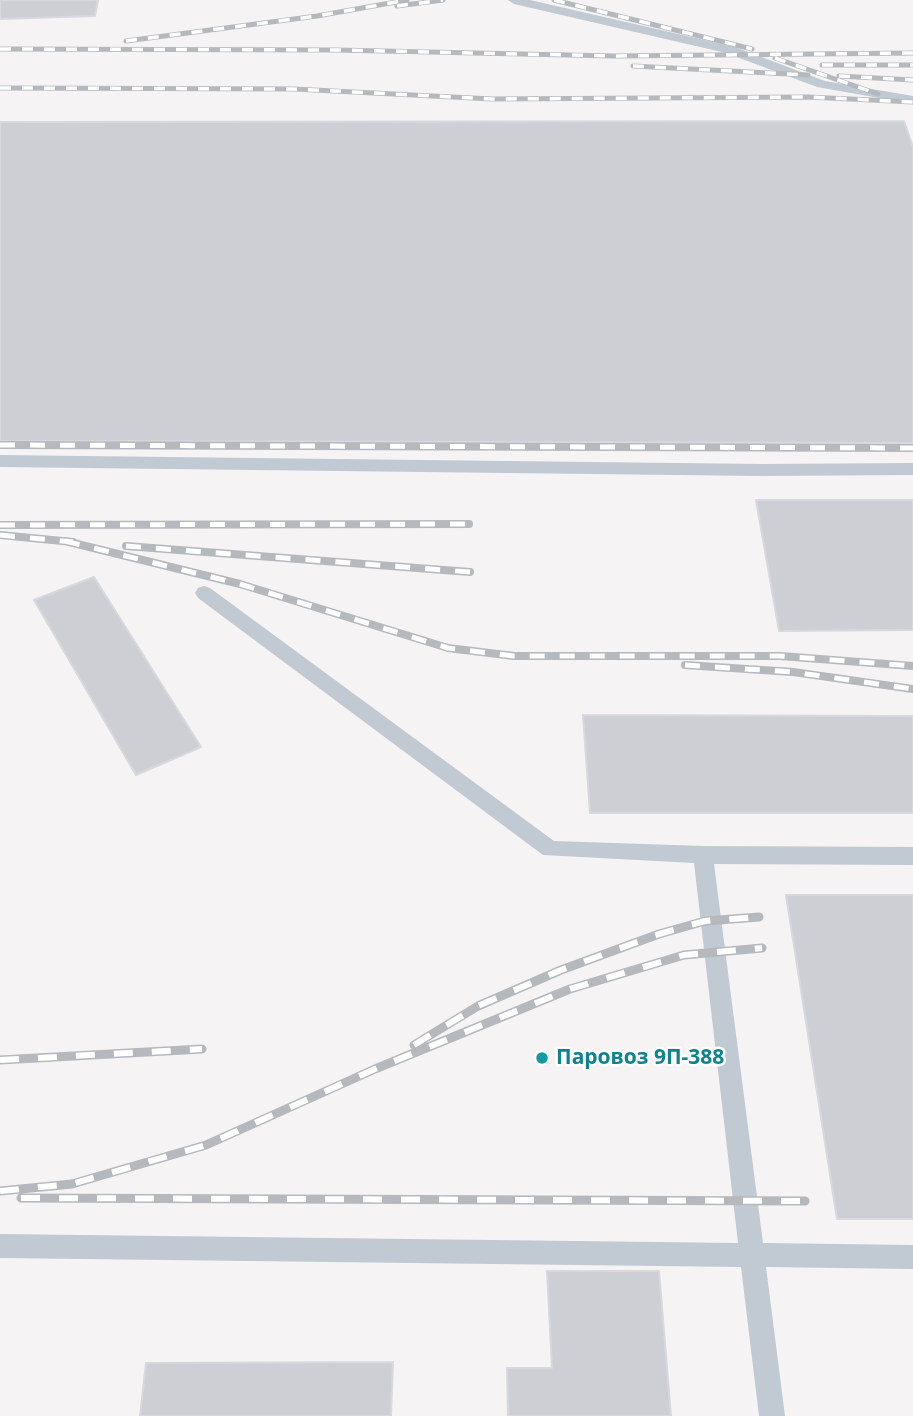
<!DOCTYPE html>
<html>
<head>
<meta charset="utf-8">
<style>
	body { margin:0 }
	canvas { display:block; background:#f5f3f3 }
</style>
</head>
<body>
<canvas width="913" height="1416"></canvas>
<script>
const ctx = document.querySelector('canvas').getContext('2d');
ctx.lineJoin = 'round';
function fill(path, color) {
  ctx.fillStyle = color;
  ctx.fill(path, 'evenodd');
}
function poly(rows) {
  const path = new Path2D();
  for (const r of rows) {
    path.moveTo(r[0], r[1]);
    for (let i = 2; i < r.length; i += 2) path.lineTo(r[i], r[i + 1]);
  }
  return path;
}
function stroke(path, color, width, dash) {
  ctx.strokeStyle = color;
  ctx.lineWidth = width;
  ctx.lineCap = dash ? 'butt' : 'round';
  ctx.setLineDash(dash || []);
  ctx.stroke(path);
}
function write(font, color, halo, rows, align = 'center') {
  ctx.font = font + ' "Open Sans",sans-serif';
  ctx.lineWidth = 5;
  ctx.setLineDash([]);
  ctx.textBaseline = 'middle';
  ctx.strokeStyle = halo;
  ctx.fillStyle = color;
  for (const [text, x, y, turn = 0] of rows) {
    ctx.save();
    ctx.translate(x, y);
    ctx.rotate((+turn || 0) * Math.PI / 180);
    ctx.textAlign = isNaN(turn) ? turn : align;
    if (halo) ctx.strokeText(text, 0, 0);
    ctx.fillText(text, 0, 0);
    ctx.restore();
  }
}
const building = poly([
	[0,0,98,0,95,16,0,19,0,0],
	[904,121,913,147,913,443,0,441,0,122,904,121],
	[756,500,913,500,913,630,779,631,756,500],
	[94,577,201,747,136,775,34,600,94,577],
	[583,715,913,716,913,813,590,813,583,715],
	[786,895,913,895,913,1219,837,1219,786,895],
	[547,1271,659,1271,671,1416,508,1416,507,1368,552,1368,547,1271],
	[393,1362,391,1416,140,1416,146,1363,393,1362]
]);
fill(building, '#cdcfd5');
stroke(building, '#d7d9de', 2);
fill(poly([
	[508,0,530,0,735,47,825,81,913,96,913,104,817,87,726,53,514,4,508,0],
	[0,455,761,464,913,463,913,475,761,476,0,467,0,455],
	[204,586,210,588,554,841,703,846,913,847,913,865,714,864,763,1243,913,1245,913,1269,766,1267,785,1416,759,1416,741,1267,0,1258,0,1234,738,1243,694,863,543,855,198,598,195,593,198,588,204,586]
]), '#c1cad2');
const railFar2 = poly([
	[554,0,752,49],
	[397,6,443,0],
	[126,41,317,16,407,0],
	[0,49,336,50,614,56,913,53],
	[775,58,878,94],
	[822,65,913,65],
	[633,66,808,75],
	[839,76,913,80],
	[0,88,294,89,492,99,808,97,913,102]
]);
const railFar1 = poly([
	[0,445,913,448],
	[0,525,469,524],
	[0,535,73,542],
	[65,541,240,584,448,648,514,656,780,656,913,666],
	[126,546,470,572],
	[685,665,793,672,913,689]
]);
const rail = poly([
	[414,1045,478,1006,561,970,659,934,705,921,759,917],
	[0,1060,202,1049],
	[0,1191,72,1184,206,1145,375,1069,570,989,684,955,762,948],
	[21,1198,805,1201]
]);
stroke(railFar2, '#b5b8bd', 5);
stroke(railFar1, '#b5b8bd', 8);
stroke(rail, '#b5b8bd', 9);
stroke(railFar2, '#fff', 3.5, [11]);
stroke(railFar1, '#fff', 5, [15]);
stroke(rail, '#fff', 6, [19]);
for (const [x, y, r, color] of [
	[542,1058,7,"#0f9aa8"]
]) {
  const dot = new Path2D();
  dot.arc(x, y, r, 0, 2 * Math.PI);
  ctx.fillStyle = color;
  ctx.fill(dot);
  stroke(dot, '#fff', 2.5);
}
write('bold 21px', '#0d838f', '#fff', [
	["Паровоз 9П-388",556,1058]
], 'left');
</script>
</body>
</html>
